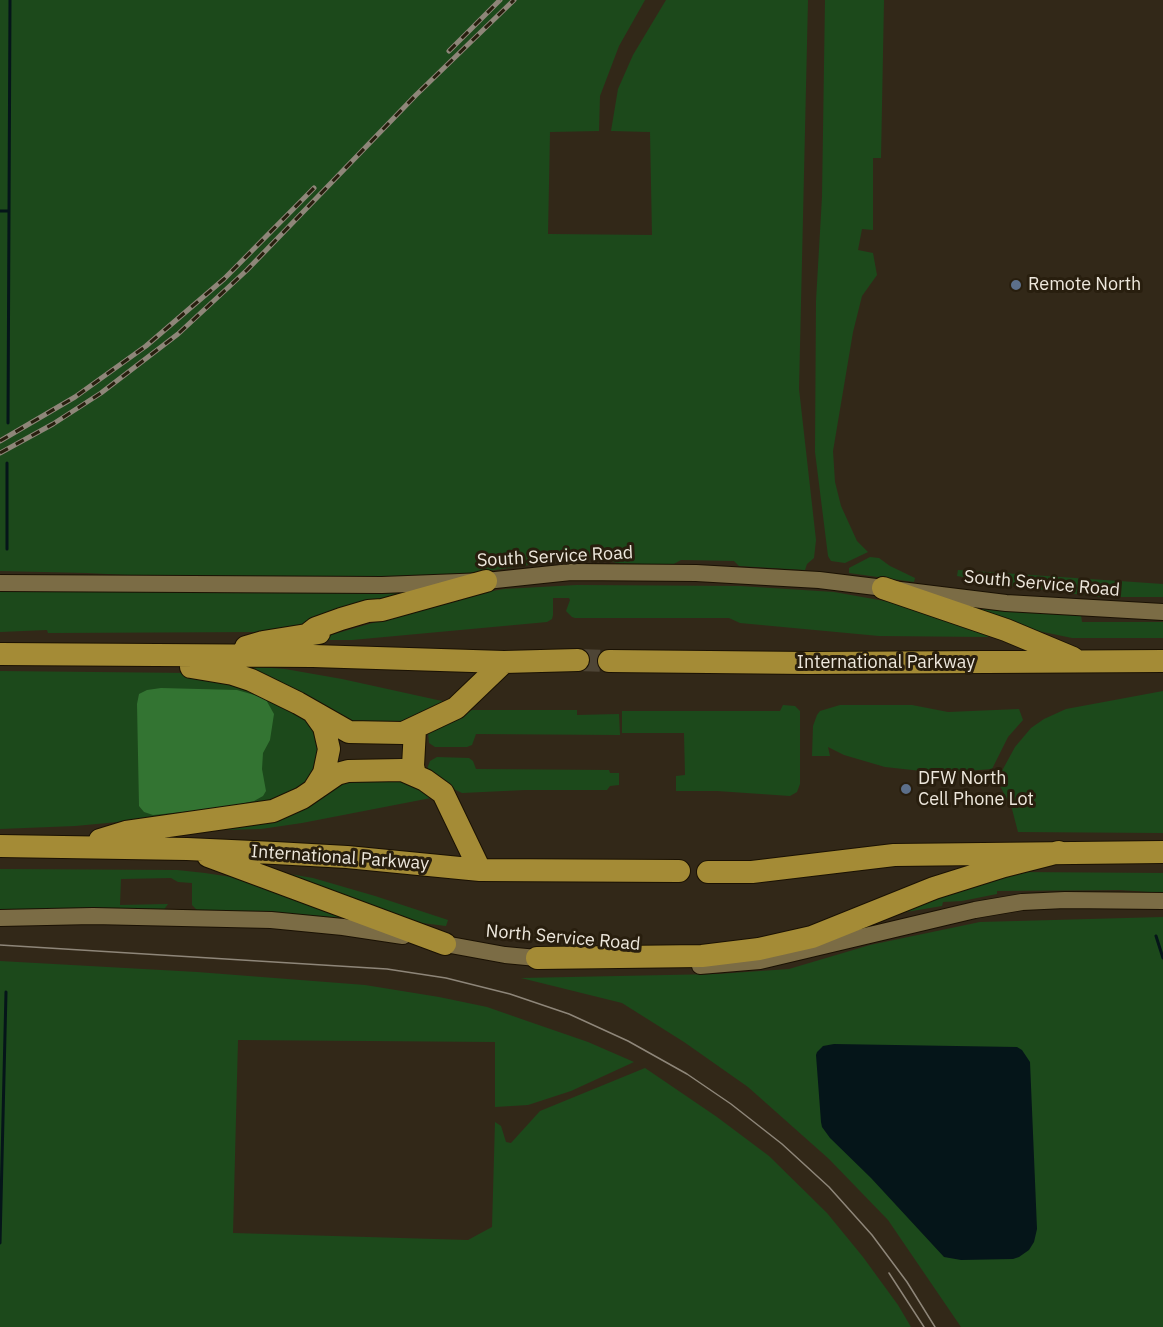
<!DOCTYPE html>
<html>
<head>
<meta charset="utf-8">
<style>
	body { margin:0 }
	canvas { display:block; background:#322818 }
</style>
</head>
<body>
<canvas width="1163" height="1327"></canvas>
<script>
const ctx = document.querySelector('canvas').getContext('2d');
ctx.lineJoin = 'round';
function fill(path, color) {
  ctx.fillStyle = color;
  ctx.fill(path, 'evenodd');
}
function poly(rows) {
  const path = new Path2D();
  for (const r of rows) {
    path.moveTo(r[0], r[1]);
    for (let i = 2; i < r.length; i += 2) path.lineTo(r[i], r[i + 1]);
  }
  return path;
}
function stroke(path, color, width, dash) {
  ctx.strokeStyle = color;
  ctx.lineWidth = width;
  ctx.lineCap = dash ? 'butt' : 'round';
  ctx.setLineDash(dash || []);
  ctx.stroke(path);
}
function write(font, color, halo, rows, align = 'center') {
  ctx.font = font + ' "IBM Plex Sans",sans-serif';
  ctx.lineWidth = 6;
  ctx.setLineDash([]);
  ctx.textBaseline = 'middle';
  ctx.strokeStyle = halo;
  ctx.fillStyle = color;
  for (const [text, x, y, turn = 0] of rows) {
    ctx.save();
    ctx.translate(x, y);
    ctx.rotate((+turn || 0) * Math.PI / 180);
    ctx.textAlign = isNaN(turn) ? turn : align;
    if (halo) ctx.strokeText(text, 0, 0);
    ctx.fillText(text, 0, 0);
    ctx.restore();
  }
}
fill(poly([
	[0,0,645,0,619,46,600,96,599,131,550,132,548,234,652,235,650,132,611,131,618,89,633,55,666,0,808,0,799,389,816,540,814,558,807,564,805,570,739,566,734,561,681,560,672,565,616,563,606,557,554,556,542,563,468,574,427,577,186,578,87,573,0,571],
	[825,0,884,0,881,158,873,158,873,230,862,229,858,250,873,253,877,275,862,296,853,332,833,451,835,482,841,506,857,541,868,552,845,563,831,561,828,556,815,452,816,301,822,197],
	[870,557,879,558,890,566,915,578,914,582,849,573,849,568],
	[958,570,1163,584,1163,597,1100,597,1019,587,957,576],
	[577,585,740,586,834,592,896,603,988,632,988,637,879,636,740,623,729,618,575,618,572,617,566,611,570,600,569,598,553,598,553,615,552,619,547,622,352,640,317,640,317,639,469,595,504,589],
	[0,590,410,591,317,623,257,632,48,633,47,630,0,632],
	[937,600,1023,612,1081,615,1082,622,1163,622,1163,638,1072,638,1000,623],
	[232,665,285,669,342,679,442,701,443,709,411,727,345,727],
	[0,671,190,673,247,686,315,726,324,751,301,791,236,811,75,826,0,829],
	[1163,691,1163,833,1018,832,1012,809,997,780,1015,747,1031,728,1044,719,1066,709],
	[783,705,795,706,800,711,800,784,797,792,790,796,717,791,676,791,676,776,685,775,684,733,622,733,622,711,780,711],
	[840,705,912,705,948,712,1019,709,1023,720,1008,737,992,769,940,773,885,767,844,755,828,747,830,756,812,756,813,726,817,715,820,711],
	[473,710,577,710,577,715,619,714,620,735,476,734,472,745,467,747,435,747,429,743,428,732,465,711],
	[437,757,469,758,473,761,476,769,609,770,610,773,619,773,619,785,610,786,607,790,525,790,462,793,445,785,427,769,430,761],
	[344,777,409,777,436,797,302,823,261,829,183,831],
	[0,869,177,870,205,873,238,878,343,914,341,918,198,911,192,905,192,883,178,882,171,878,121,879,120,905,168,904,163,911,0,910],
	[1017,872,1163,873,1163,893,1120,890,997,891,997,894,962,901,943,902,942,906,882,916],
	[283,873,313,878,375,896,448,920,446,926,414,922],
	[1163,917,1163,1327,961,1327,888,1220,829,1159,748,1087,684,1042,622,1003,521,978,717,974,789,969,870,945,980,922],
	[0,961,197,972,365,985,439,997,487,1007,530,1022,588,1042,634,1062,571,1091,528,1105,495,1107,495,1042,238,1040,233,1233,468,1240,492,1227,495,1122,501,1126,506,1142,511,1143,540,1111,645,1068,717,1117,769,1156,827,1213,863,1257,898,1305,911,1327,0,1327]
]), '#1c491b');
fill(poly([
	[161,688,237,690,265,698,274,714,270,740,263,753,262,769,266,791,263,796,254,801,223,808,153,815,144,812,139,806,137,704,139,694,147,690]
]), '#337432');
fill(poly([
	[834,1044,1017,1047,1022,1050,1030,1062,1037,1229,1034,1242,1029,1250,1019,1257,1013,1259,961,1260,944,1257,871,1178,830,1138,822,1127,821,1122,816,1055,817,1052,823,1046]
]), '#051519');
stroke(poly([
	[0,211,9,211],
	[8,423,10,0],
	[7,549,7,463],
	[1156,936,1163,958],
	[0,1243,6,992]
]), '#051519', 3);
stroke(poly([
	[578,660,609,661]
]), '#4e4536', 22, [22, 11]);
const secondary = poly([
	[0,583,382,585,486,581,571,572,696,573,819,580,1006,603,1163,612],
	[0,918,93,916,271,920,343,927,403,936],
	[434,942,505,955,548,959],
	[700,966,760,961,975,910,1022,902,1065,900,1163,901]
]);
const highway = poly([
	[883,588,1006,630,1073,658],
	[307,635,316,628,341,619,368,611,382,610,486,581],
	[246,647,263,642,319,633],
	[0,654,313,656,504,662,578,660],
	[609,661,808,663,1163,661],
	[191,667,233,674,251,680,298,703,349,732,403,733,456,708,504,662],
	[415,729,413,766,415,775],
	[314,789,324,773,329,749,324,727,314,713],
	[100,840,126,832,273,811,302,798,337,774,348,771,402,770,425,780,443,793,480,870],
	[0,846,187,849,275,853,347,857,480,870,679,871],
	[208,856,445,944],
	[708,872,752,872,894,855,1163,852],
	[537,958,702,956,759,949,812,937,934,888,1004,866,1059,852]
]);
stroke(secondary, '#1a1103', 18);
stroke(highway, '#1a1103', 24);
stroke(secondary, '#7b6c45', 16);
stroke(highway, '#a48b36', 22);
stroke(poly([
	[0,945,387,969,446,978,510,994,569,1014,628,1041,687,1074,731,1104,782,1144,829,1187,872,1235,907,1282,935,1327],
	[889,1273,924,1327]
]), '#8e8679', 1.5);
const rail = poly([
	[449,51,500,0],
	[0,441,75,397,146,346,224,279,314,188],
	[0,453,53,424,101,393,178,334,247,270,416,95,514,0]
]);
stroke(rail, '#8e8679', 5);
stroke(rail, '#281e0e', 3, [9]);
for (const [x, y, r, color] of [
	[1016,285,6,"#5c6f8a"],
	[906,789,6,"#5c6f8a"]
]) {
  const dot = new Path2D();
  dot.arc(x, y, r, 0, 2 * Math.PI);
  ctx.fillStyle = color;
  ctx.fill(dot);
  stroke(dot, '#281e0e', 2);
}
write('18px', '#eee8dd', '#281e0e', [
	["Remote North",1028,285],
	["DFW North",918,779],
	["Cell Phone Lot",918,800]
], 'left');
write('18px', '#eee8dd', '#281e0e', [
	["South Service Road",555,557,-3],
	["South Service Road",1042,584,5],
	["International Parkway",886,663],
	["International Parkway",340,858,4],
	["North Service Road",563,938,5]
]);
</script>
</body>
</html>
